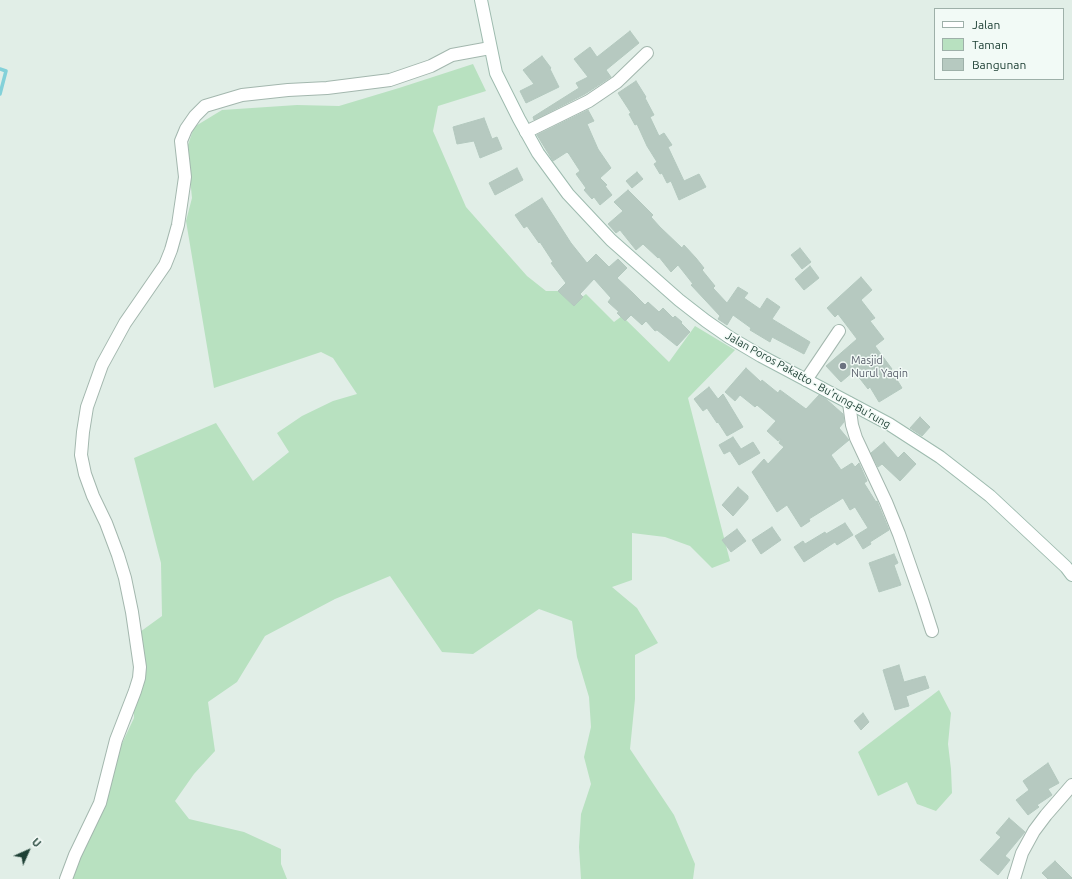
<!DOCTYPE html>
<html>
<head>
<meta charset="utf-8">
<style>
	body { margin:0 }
	#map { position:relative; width:1072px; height:879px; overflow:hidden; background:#e1eee7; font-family:Ubuntu,sans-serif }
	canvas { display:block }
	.legend { position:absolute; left:934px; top:8px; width:130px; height:72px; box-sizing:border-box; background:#f2faf6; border:1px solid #9eb0a9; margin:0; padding:5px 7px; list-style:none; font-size:12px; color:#1f4136 }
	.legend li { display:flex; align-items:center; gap:8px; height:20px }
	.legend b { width:20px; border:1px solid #9eb0a9 }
	.north { position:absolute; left:8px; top:831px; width:40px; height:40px; -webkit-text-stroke:3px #f2faf6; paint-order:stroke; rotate:45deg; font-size:11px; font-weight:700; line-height:16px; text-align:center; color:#1f4136 }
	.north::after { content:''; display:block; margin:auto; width:14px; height:18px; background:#1f4136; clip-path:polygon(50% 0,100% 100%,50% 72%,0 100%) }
</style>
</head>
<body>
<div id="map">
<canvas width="1072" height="879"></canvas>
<ul class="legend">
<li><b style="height:5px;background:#fff"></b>Jalan</li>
<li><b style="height:11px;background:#b8e1c0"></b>Taman</li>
<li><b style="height:11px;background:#b6c9c0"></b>Bangunan</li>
</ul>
<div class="north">U</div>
</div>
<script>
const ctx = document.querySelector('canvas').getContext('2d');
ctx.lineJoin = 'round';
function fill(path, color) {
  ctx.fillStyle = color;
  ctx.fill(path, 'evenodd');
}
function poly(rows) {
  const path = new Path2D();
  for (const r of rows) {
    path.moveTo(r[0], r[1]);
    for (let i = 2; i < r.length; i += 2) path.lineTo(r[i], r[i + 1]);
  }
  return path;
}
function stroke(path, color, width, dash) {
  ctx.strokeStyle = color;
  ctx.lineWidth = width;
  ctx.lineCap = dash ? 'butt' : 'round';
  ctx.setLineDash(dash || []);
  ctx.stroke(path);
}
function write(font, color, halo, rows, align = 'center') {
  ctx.font = font + ' Ubuntu,sans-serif';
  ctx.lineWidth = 3;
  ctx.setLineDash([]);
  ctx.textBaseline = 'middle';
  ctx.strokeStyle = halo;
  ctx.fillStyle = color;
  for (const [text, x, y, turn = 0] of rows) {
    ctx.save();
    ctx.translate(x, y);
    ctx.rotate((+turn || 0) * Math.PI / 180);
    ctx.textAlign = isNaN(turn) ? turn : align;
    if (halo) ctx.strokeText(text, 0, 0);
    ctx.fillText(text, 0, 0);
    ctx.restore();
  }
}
fill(poly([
	[473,64,486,91,438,106,433,131,466,207,527,276,546,291,559,291,573,304,586,294,614,322,622,316,669,362,695,326,735,350,688,398,730,561,712,568,690,546,665,537,632,533,632,580,612,587,637,608,658,643,635,655,635,699,630,749,674,815,695,864,693,879,581,879,579,847,581,814,591,784,584,757,591,727,589,697,577,657,572,621,539,609,473,654,442,652,390,576,335,599,265,636,237,682,208,702,215,751,194,774,175,801,189,819,244,832,281,849,281,864,287,879,66,879,86,820,134,718,133,637,162,616,161,563,134,458,216,423,253,481,289,452,277,433,302,416,333,401,357,394,333,358,321,352,214,388,186,221,192,198,187,148,194,127,222,110,297,105,339,106,399,88],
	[939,690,951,713,948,744,951,769,952,793,936,811,917,804,907,782,878,796,858,752]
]), '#b8e1c0');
stroke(poly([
	[0,69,6,71,0,94]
]), '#83d1d9', 3.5);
const building = poly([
	[630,31,639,43,606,70,611,77,585,94,534,120,533,117,579,88,576,83,588,77,574,59,590,47,597,57,630,31],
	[542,56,551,68,550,69,559,87,526,103,520,91,534,84,523,70,542,56],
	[636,81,646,97,645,98,654,115,650,117,659,136,664,133,672,145,668,147,684,181,699,174,706,187,679,200,671,181,667,183,662,173,660,174,654,164,657,162,647,146,637,124,635,125,629,114,631,113,618,93,636,81],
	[588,110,594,121,587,124,598,149,611,168,600,178,607,185,605,186,612,195,600,205,594,197,592,199,584,190,586,188,576,174,580,171,569,154,567,152,553,161,537,135,588,110],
	[484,118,492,139,497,137,502,149,480,158,474,141,457,144,453,127,484,118],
	[517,168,523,180,495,195,489,183,517,168],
	[637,172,643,179,632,188,626,181,637,172],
	[628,190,653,215,651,217,660,227,682,248,684,245,696,258,704,268,702,270,715,286,713,288,727,303,738,287,748,293,744,298,760,309,767,298,780,307,772,319,810,342,804,354,772,337,770,342,750,330,751,328,733,315,727,325,718,319,720,316,691,285,693,284,678,265,671,272,659,257,658,258,643,244,636,250,620,230,616,233,608,224,623,211,614,202,628,190],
	[542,198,571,243,587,263,596,254,609,267,618,259,627,268,617,278,633,293,645,305,648,302,659,312,663,308,673,318,675,316,682,322,681,323,690,332,677,346,657,330,655,331,646,321,642,325,631,315,625,321,617,313,619,312,608,302,611,298,594,279,580,294,583,297,574,306,558,291,566,283,551,263,553,262,540,242,539,243,527,226,524,228,515,215,542,198],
	[800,248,811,262,802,269,791,255,800,248],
	[810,266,819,278,804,290,795,279,810,266],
	[861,277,872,290,861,300,875,318,870,321,884,339,875,346,892,369,891,370,902,388,879,402,870,387,868,389,854,371,841,382,826,366,857,339,838,314,835,317,827,308,861,277],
	[746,368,761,382,762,380,778,393,780,390,806,409,819,395,826,399,843,414,844,422,839,428,849,440,831,455,841,470,852,463,855,467,859,463,867,481,864,483,876,502,877,501,889,530,870,542,871,544,863,549,855,536,868,528,855,507,850,510,843,498,809,519,810,521,801,527,787,505,777,512,752,472,764,459,768,464,784,447,779,443,781,439,778,441,767,431,776,421,757,405,755,407,740,395,735,401,725,392,746,368],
	[709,387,718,399,723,394,743,427,727,436,718,422,717,423,707,408,703,411,694,399,709,387],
	[920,417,930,427,922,436,910,428,920,417],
	[733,437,741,449,753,442,760,453,739,465,730,451,724,454,719,445,733,437],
	[884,442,898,458,904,452,916,464,900,481,882,464,878,467,871,453,884,442],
	[738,487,748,496,748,499,733,516,722,505,738,487],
	[845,523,853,535,837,545,835,542,804,562,794,547,803,541,805,544,825,532,826,534,845,523],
	[772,527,781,540,761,554,752,540,772,527],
	[737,529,746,541,731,552,722,540,737,529],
	[894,554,898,563,894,565,901,585,879,592,869,563,894,554],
	[899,665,904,682,925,676,929,688,906,696,909,706,895,710,883,670,899,665],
	[863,713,869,722,861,730,854,721,863,713],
	[1048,763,1059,783,1048,789,1052,795,1037,805,1039,807,1028,815,1016,800,1029,790,1023,781,1048,763],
	[1009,818,1025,832,1005,856,1010,860,998,875,980,860,1001,837,996,833,1009,818],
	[1055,861,1072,878,1072,879,1048,879,1042,873,1055,861]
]);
fill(building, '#b6c9c0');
stroke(building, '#b3c8be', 1);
const minor = poly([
	[526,132,589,101,617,82,647,53],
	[806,380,839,331],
	[849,403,852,425,856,438,886,502,899,534,922,600,932,631],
	[66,879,75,855,100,803,116,740,135,691,139,678,140,667,132,612,125,578,118,555,106,523,93,496,85,474,81,455,83,432,87,407,102,365,125,323,165,265,171,250,178,225,182,198,185,177,181,141,186,129,195,116,205,106,242,95,288,90,327,88,390,80,431,66,452,55,490,48]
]);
const tertiary = poly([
	[1014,879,1022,853,1034,831,1046,815,1072,785]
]);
const secondary = poly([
	[481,0,496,73,519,119,538,153,568,194,611,240,679,300,706,321,729,337,761,356,889,424,940,457,990,496,1066,567,1072,575]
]);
stroke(minor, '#a3b7ae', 14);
stroke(tertiary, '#a3b7ae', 14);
stroke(secondary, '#9ebbaf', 14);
stroke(minor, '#fff', 12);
stroke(tertiary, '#fff', 12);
stroke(secondary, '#fff', 12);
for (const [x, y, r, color] of [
	[843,366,4,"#6b7280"]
]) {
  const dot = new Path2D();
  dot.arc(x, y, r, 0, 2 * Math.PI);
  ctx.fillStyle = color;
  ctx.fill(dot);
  stroke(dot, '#f2faf6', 1.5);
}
write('11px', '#5b616d', '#f2faf6', [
	["Masjid",851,360],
	["Nurul Yaqin",851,373]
], 'left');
write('11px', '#1f4136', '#f2faf6', [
	["Jalan Poros Pakatto - Bu'rung-Bu'rung",808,380,29]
]);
</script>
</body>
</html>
